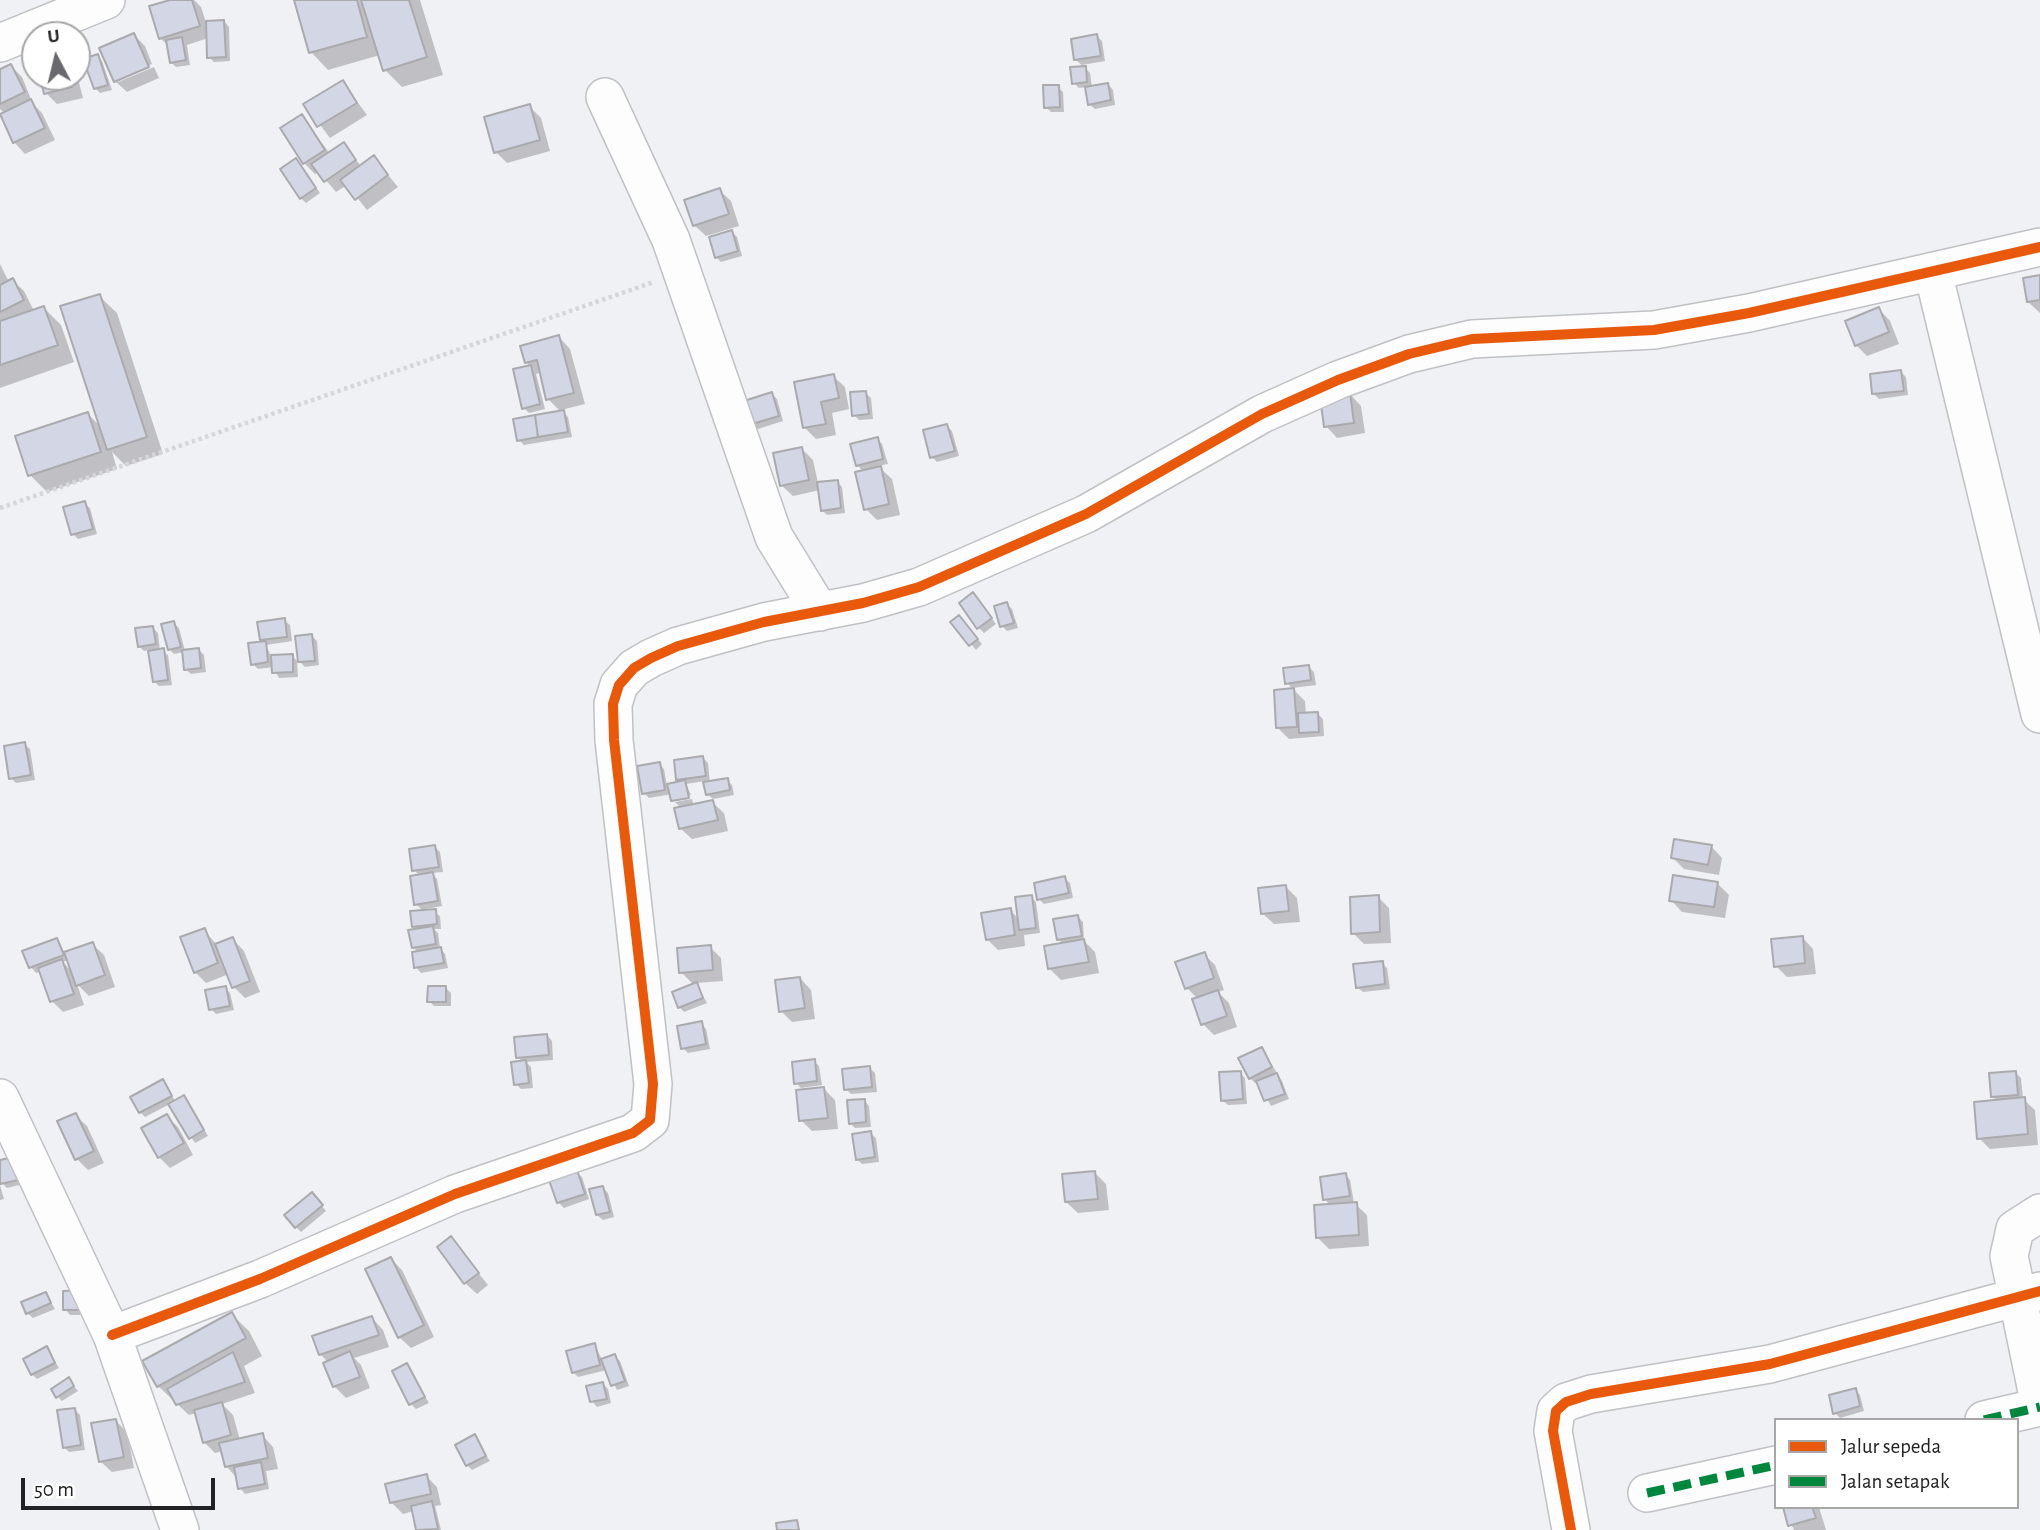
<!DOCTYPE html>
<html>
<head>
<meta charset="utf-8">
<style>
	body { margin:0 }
	#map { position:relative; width:2040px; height:1530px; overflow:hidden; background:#f0f1f5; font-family:"Alegreya Sans",sans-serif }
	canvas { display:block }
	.legend { position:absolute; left:1774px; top:1418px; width:245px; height:91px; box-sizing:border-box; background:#fff; border:2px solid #a7a7a8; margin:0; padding:9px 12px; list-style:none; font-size:21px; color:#222225 }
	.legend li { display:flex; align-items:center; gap:14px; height:35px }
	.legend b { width:35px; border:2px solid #a7a7a8 }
	.north { position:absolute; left:21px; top:21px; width:70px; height:70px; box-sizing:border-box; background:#fff; border:2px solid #a7a7a8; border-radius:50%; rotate:353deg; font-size:19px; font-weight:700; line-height:28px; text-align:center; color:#222225 }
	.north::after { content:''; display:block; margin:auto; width:24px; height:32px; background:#6a6a6e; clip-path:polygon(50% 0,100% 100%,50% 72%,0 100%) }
	.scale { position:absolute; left:21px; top:1478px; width:194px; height:32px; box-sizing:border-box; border:4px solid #222225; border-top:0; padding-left:9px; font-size:21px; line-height:24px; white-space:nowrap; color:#222225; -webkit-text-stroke:5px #fff; paint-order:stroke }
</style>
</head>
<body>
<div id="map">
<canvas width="2040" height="1530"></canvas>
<ul class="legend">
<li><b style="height:9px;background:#e8590c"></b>Jalur sepeda</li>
<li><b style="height:9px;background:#00873e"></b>Jalan setapak</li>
</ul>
<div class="north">U</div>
<div class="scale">50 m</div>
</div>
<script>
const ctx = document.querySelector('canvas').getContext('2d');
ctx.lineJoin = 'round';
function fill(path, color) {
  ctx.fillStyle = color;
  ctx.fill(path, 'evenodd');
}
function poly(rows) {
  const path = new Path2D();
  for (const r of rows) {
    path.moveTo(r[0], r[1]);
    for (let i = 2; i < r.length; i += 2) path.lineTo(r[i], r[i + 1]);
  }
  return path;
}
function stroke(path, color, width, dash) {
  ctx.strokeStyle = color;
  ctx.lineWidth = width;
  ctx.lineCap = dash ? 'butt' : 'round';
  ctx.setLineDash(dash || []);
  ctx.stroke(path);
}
fill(poly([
	[176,0,194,0,201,7,206,22,224,21,229,27,230,61,214,62,209,57,208,38,187,45,190,65,176,67,171,62,169,46,160,38],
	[296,0,420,0,443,75,402,87,385,70,380,55,328,70,311,52],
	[134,35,145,46,152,64,118,78,118,82,154,67,159,78,127,92,115,81],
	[1097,36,1102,41,1105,61,1082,65,1090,73,1092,87,1108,84,1113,90,1115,105,1095,109,1089,104,1087,87,1079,88,1074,83,1084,67,1076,60],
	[97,56,102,61,112,90,100,93,95,88],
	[11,66,22,77,33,104,42,113,55,140,25,154,14,142,5,114,0,109,0,71],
	[77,75,83,98,57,104,46,93,42,77],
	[343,82,367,115,330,138,305,105],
	[1058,87,1063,92,1064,112,1051,112,1046,107],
	[529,106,541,118,550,151,507,163,496,152],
	[302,116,330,154,343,145,362,167,374,158,398,187,367,210,347,185,336,192,319,172,315,174,304,163],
	[296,160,320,193,306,203,301,198],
	[719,190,731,201,739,226,706,236,694,225],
	[732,232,737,237,742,256,721,262,716,257],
	[0,264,9,282,12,280,24,291,34,311,44,308,61,325,74,362,0,388],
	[2040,277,2040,313,2028,302],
	[99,296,117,313,163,454,126,466,112,452,117,469,47,492,30,475,88,414,102,428],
	[1879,309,1890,321,1899,344,1867,356,1856,345],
	[559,337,570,349,585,404,561,410,568,417,572,437,524,445,519,440,561,412,548,399,542,372,536,374,545,409,529,413,524,408,531,367,526,362],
	[1901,372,1906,377,1908,395,1879,399,1874,394],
	[833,376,845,387,849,409,832,413,836,435,816,439,805,428],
	[865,393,871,398,873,419,859,420,854,415],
	[772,394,777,399,783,421,758,429,753,424],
	[1350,394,1361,406,1365,433,1337,438,1326,426],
	[947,426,952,431,959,456,937,462,932,457],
	[877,439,882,444,888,464,878,466,892,479,900,515,877,520,866,509,864,472,857,465],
	[802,449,813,460,818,483,837,481,842,487,845,513,827,515,822,510,820,490,793,496,781,485],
	[84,503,90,508,97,534,78,539,73,534],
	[978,600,996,624,984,633,979,628],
	[1007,604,1012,609,1018,628,1007,631,1002,626],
	[284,620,290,625,292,641,266,645,271,656,292,655,297,661,298,677,279,678,273,667,258,669,253,664,265,643,261,640],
	[963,622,982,644,976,650,971,644],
	[173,623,179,628,185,651,199,650,204,655,206,672,191,674,185,669,184,652,174,654,169,649],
	[153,628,158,633,160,651,168,655,172,685,159,686,154,681,150,650,144,651,139,646],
	[312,636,317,641,319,665,305,667,300,662],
	[1309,667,1314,672,1316,685,1292,688,1305,701,1306,715,1318,714,1323,719,1324,736,1289,739,1277,727,1294,690,1287,683],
	[24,744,30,749,35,780,16,783,11,778],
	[703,758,708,763,710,783,727,780,732,785,734,795,713,799,707,794,705,781,686,784,691,795,674,799,674,802,672,794,649,798,644,793,659,764,664,769,667,786,682,782,678,779],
	[692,799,694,806,712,802,724,813,728,831,692,839,680,828,681,808,675,802],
	[1711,846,1722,858,1719,875,1684,869,1673,858],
	[435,847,440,852,443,872,431,873,437,879,442,906,426,909,440,916,441,929,434,929,438,933,440,948,445,954,448,968,421,973,416,967,418,952,413,947,418,930,414,926,424,912,416,904,420,876,414,870],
	[1064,878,1070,883,1073,898,1044,904,1039,899],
	[1717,883,1729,895,1725,918,1682,912,1671,900],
	[1286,887,1297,898,1300,922,1274,924,1262,913],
	[1031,897,1036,902,1040,933,1024,935,1025,946,998,950,987,939,1010,910,1020,920],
	[1378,897,1389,908,1391,943,1364,944,1353,933],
	[1078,917,1083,922,1084,941,1095,952,1099,973,1061,980,1049,968,1063,944,1058,939],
	[204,930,217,945,233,939,244,951,260,992,245,998,234,987,229,974,206,983,195,972],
	[1802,937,1813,949,1816,974,1787,977,1776,966],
	[56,940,65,954,92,944,104,955,115,987,89,996,77,984,84,1005,63,1012,52,1001,41,971,36,973,31,967,25,952],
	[68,960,73,973,63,962],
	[710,947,721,958,723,981,696,983,707,1003,684,1012,679,1007,694,985,681,972],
	[1204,954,1215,965,1224,990,1218,992,1229,1003,1237,1027,1214,1035,1203,1024,1198,999,1187,988],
	[1382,963,1387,968,1390,989,1363,992,1357,987],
	[800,978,811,990,815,1019,792,1022,781,1011],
	[225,988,230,993,234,1010,216,1014,211,1009],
	[446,988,451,993,451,1006,434,1006,429,1001],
	[701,1023,706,1029,710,1049,688,1053,683,1048],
	[547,1035,552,1041,553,1060,526,1062,531,1067,533,1088,521,1089,516,1084,523,1062,518,1057],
	[1262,1049,1282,1081,1289,1099,1271,1106,1258,1081,1255,1083,1250,1078],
	[814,1061,819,1066,822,1085,801,1088,796,1083],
	[870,1068,875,1073,877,1092,851,1094,846,1089],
	[1240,1073,1245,1078,1247,1104,1228,1105,1222,1100],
	[2016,1073,2021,1078,2023,1099,2035,1110,2038,1145,1990,1149,1979,1138,1997,1101,1992,1096],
	[162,1082,176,1102,183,1098,188,1103,208,1136,195,1143,170,1104,145,1117,140,1112],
	[824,1089,835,1100,838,1129,812,1131,801,1120],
	[864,1100,869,1106,871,1127,855,1128,850,1123],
	[75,1115,87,1126,104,1163,88,1170,77,1159],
	[166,1116,178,1127,193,1155,170,1168,159,1157],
	[870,1133,876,1138,879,1162,862,1164,857,1159],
	[0,1162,32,1182,7,1188,0,1181],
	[576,1172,582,1177,589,1199,564,1208,558,1202],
	[1095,1173,1106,1184,1109,1210,1078,1213,1066,1202],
	[1345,1174,1350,1180,1354,1203,1367,1215,1369,1246,1329,1249,1318,1238,1331,1205,1325,1200],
	[0,1185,4,1199,0,1200],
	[603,1188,608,1193,614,1217,603,1220,597,1215],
	[317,1200,326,1211,301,1232,296,1227],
	[451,1239,488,1285,477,1294,465,1283],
	[391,1259,402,1270,434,1337,411,1348,399,1337],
	[65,1293,93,1315,70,1315,65,1309],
	[46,1294,55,1309,33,1318,27,1313],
	[231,1314,249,1331,262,1356,244,1366,255,1393,222,1404,233,1415,240,1440,262,1435,273,1447,278,1469,266,1471,269,1489,245,1494,240,1488,237,1478,226,1466,223,1451,215,1453,204,1442,196,1413,189,1415,158,1386],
	[372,1318,383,1330,389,1347,354,1358,361,1365,370,1388,346,1398,334,1386,328,1362,320,1354],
	[595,1345,602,1360,614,1356,620,1361,629,1386,617,1390,607,1370,578,1377,573,1372],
	[47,1348,59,1368,37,1379,32,1374],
	[407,1365,429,1403,416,1409,411,1404],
	[69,1380,78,1391,62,1401,57,1396],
	[603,1384,608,1389,611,1403,597,1407,592,1401],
	[1855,1390,1860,1395,1864,1411,1840,1418,1835,1413],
	[75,1410,80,1415,85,1450,69,1452,64,1447],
	[116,1421,127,1432,134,1468,112,1472,100,1461],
	[474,1436,490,1461,472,1470,467,1465],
	[426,1476,437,1487,441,1505,435,1506,441,1530,418,1530,414,1511,403,1514,391,1502],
	[1784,1507,1819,1507,1826,1530,1794,1530]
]), '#0003');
const building = poly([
	[170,0,192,0,200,26,159,39,149,6,170,0],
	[294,0,357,0,367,37,309,53,294,0],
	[361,0,409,0,427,57,383,71,361,0],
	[224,20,226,57,207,58,206,21,224,20],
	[134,33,149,67,114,82,99,48,134,33],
	[1097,34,1101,56,1074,60,1071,39,1097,34],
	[182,37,186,60,170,63,166,40,182,37],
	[98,54,108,85,94,89,83,59,98,54],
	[11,64,25,92,0,104,0,69,11,64],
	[1086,66,1087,82,1072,84,1070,67,1086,66],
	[40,77,70,77,72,87,44,94,40,77],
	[343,80,357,103,317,127,303,104,343,80],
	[1108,83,1111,100,1088,105,1085,87,1108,83],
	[1043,85,1059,85,1060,107,1044,108,1043,85],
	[31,99,45,128,13,143,0,114,31,99],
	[530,104,540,140,494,153,484,117,530,104],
	[302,114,325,150,303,164,280,128,302,114],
	[344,142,356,160,324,182,311,164,344,142],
	[374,155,388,175,355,200,340,180,374,155],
	[296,158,316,188,300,199,280,169,296,158],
	[720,188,729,214,693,226,684,200,720,188],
	[732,230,738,251,715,258,709,237,732,230],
	[2040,275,2040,300,2027,302,2023,278,2040,275],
	[13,278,24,300,0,312,0,285,13,278],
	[100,294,147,437,107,450,60,306,100,294],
	[44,306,58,345,0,365,0,321,44,306],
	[1879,307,1889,332,1855,346,1845,321,1879,307],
	[559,335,574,393,546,400,537,360,525,363,520,346,559,335],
	[531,365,540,404,522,409,513,369,531,365],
	[1901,370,1904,391,1872,394,1870,374,1901,370],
	[834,374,839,398,821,402,826,424,803,428,794,382,834,374],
	[866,391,869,414,852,416,850,392,866,391],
	[772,392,779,416,752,424,744,401,772,392],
	[1350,392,1354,423,1324,427,1320,397,1350,392],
	[564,410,568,432,538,437,535,415,564,410],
	[88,412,101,452,28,476,15,436,88,412],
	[535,415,538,437,517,441,513,419,535,415],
	[947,424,955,451,930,458,923,430,947,424],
	[878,437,883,459,856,466,850,444,878,437],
	[802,447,809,480,780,486,773,453,802,447],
	[881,466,889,504,864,510,855,472,881,466],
	[838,480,841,508,821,511,817,482,838,480],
	[85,501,93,529,71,535,63,507,85,501],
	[973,592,992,618,977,629,959,603,973,592],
	[1007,602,1014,623,1000,627,994,606,1007,602],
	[959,615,978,639,969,646,950,622,959,615],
	[285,618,287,637,260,640,257,622,285,618],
	[174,621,181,647,168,650,161,624,174,621],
	[153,626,156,644,138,647,135,628,153,626],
	[312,634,315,661,298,662,295,636,312,634],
	[266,641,268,662,251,665,248,643,266,641],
	[164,648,168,680,153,682,148,651,164,648],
	[199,648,201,668,184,670,182,650,199,648],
	[293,654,293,672,272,673,271,655,293,654],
	[1309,665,1311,680,1285,684,1283,668,1309,665],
	[1294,688,1297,727,1276,728,1274,690,1294,688],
	[1318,712,1319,732,1299,733,1298,713,1318,712],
	[25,742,31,775,9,779,4,746,25,742],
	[703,756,706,776,676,780,674,760,703,756],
	[660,762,665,790,642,794,637,766,660,762],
	[728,778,730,790,706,795,703,782,728,778],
	[685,780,689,798,671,801,667,784,685,780],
	[713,800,718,820,679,829,674,808,713,800],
	[1674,839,1712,845,1708,865,1671,858,1674,839],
	[435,845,439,867,412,871,409,849,435,845],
	[433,872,438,901,414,905,410,876,433,872],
	[1673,875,1718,882,1714,907,1669,901,1673,875],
	[1065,876,1069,893,1037,900,1034,883,1065,876],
	[1286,885,1289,911,1261,914,1258,888,1286,885],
	[1032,895,1036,928,1019,930,1015,897,1032,895],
	[1379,895,1380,932,1351,934,1350,897,1379,895],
	[1011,908,1015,935,986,940,981,913,1011,908],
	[436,909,437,924,412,927,410,911,436,909],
	[1078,915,1082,936,1057,940,1053,919,1078,915],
	[433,926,436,944,412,948,408,930,433,926],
	[205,928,218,963,194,973,180,937,205,928],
	[1803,936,1805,963,1774,967,1771,939,1803,936],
	[233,937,250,981,232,988,215,944,233,937],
	[57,938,64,955,29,968,22,951,57,938],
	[1084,939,1089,962,1048,969,1044,946,1084,939],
	[93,942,105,975,76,986,64,952,93,942],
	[711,945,713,970,679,973,677,948,711,945],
	[441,947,444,963,414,968,412,952,441,947],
	[1205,952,1214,978,1185,989,1175,962,1205,952],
	[62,959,74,994,50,1002,38,968,62,959],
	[1383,961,1385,984,1356,988,1353,964,1383,961],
	[800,977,805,1008,779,1012,775,980,800,977],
	[697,982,703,998,678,1008,672,992,697,982],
	[226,986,230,1006,209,1010,205,990,226,986],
	[428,986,446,986,446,1002,427,1002,428,986],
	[1218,990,1227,1016,1201,1025,1192,999,1218,990],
	[702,1021,706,1044,681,1049,677,1026,702,1021],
	[547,1034,549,1055,516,1058,514,1037,547,1034],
	[1262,1047,1272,1067,1249,1079,1238,1058,1262,1047],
	[815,1059,817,1081,794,1084,792,1062,815,1059],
	[526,1060,529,1083,514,1085,511,1062,526,1060],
	[870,1066,872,1087,844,1090,842,1069,870,1066],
	[1241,1071,1243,1099,1221,1101,1219,1072,1241,1071],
	[2016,1071,2018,1095,1991,1097,1989,1073,2016,1071],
	[1277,1073,1285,1094,1264,1101,1256,1081,1277,1073],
	[163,1079,172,1096,139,1113,130,1097,163,1079],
	[824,1087,828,1118,799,1121,796,1090,824,1087],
	[184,1095,204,1130,189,1139,168,1104,184,1095],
	[2025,1097,2028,1134,1977,1139,1974,1102,2025,1097],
	[865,1099,866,1122,849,1124,847,1100,865,1099],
	[76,1113,94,1151,75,1160,57,1121,76,1113],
	[167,1114,184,1143,158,1158,141,1128,167,1114],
	[871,1131,875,1157,856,1160,852,1134,871,1131],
	[23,1155,28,1178,0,1184,0,1160,23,1155],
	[577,1170,585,1194,557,1203,549,1180,577,1170],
	[1095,1171,1098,1199,1065,1202,1062,1174,1095,1171],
	[1346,1173,1350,1196,1323,1200,1320,1177,1346,1173],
	[603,1186,610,1212,596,1215,589,1189,603,1186],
	[312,1192,323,1205,295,1228,284,1215,312,1192],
	[1357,1202,1359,1235,1316,1238,1314,1205,1357,1202],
	[451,1236,479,1273,464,1284,437,1247,451,1236],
	[391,1257,424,1325,398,1338,365,1269,391,1257],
	[88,1290,89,1310,63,1310,63,1291,88,1290],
	[46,1292,51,1303,26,1314,21,1302,46,1292],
	[232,1312,246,1338,157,1387,142,1361,232,1312],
	[372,1316,379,1335,319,1355,312,1336,372,1316],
	[595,1343,600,1365,572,1373,566,1351,595,1343],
	[47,1346,55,1363,31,1375,23,1359,47,1346],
	[350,1351,360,1377,333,1387,323,1363,350,1351],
	[233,1352,245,1382,176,1405,167,1389,233,1352],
	[615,1354,625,1381,611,1386,601,1359,615,1354],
	[407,1363,425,1397,409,1405,392,1371,407,1363],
	[69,1377,74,1386,56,1398,51,1389,69,1377],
	[603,1382,607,1399,590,1402,586,1386,603,1382],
	[1856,1388,1860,1406,1833,1414,1829,1395,1856,1388],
	[222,1402,231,1435,203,1443,194,1410,222,1402],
	[75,1408,81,1445,63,1448,57,1410,75,1408],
	[116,1419,124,1457,99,1462,91,1423,116,1419],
	[263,1433,268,1458,225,1467,219,1443,263,1433],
	[475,1434,486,1456,466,1466,455,1445,475,1434],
	[261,1462,265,1484,238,1489,234,1467,261,1462],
	[427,1474,431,1494,390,1503,385,1484,427,1474],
	[432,1501,438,1529,416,1530,411,1506,432,1501],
	[1783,1507,1812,1507,1816,1518,1788,1526,1783,1507],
	[797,1520,799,1530,777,1530,776,1523,797,1520]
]);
fill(building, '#d3d7e5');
stroke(building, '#aaaaad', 2);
const minor = poly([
	[0,43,106,0],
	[605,97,671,240,774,537,820,612],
	[1933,272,2040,714],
	[0,1098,112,1335,180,1530],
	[2040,1213,2015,1229,2009,1256,2040,1406],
	[112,1335,260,1279,455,1194,633,1133,650,1120,653,1084,614,740,613,704,619,685,634,668,651,658,678,646,764,622,863,603,919,587,1086,514,1262,414,1338,380,1409,354,1472,339,1654,330,1749,313,2040,247],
	[1984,1420,2040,1407],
	[1647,1493,1776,1465],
	[1571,1530,1553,1431,1556,1411,1566,1402,1591,1394,1770,1364,2040,1291]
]);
stroke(minor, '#c0c1c4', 40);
stroke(poly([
	[0,508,654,282]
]), '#d6d6d7', 4.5, [3.5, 3.5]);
stroke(minor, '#fdfdfe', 37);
stroke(poly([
	[1984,1420,2040,1407],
	[1647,1493,1776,1465]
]), '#00873e', 9, [18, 9]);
stroke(poly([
	[112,1335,260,1279,455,1194,633,1133,650,1120,653,1084,614,740,613,704,619,685,634,668,651,658,678,646,764,622,863,603,919,587,1086,514,1262,414,1338,380,1409,354,1472,339,1654,330,1749,313,2040,247],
	[1571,1530,1553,1431,1556,1411,1566,1402,1591,1394,1770,1364,2040,1291]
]), '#e8590c', 10);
</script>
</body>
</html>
